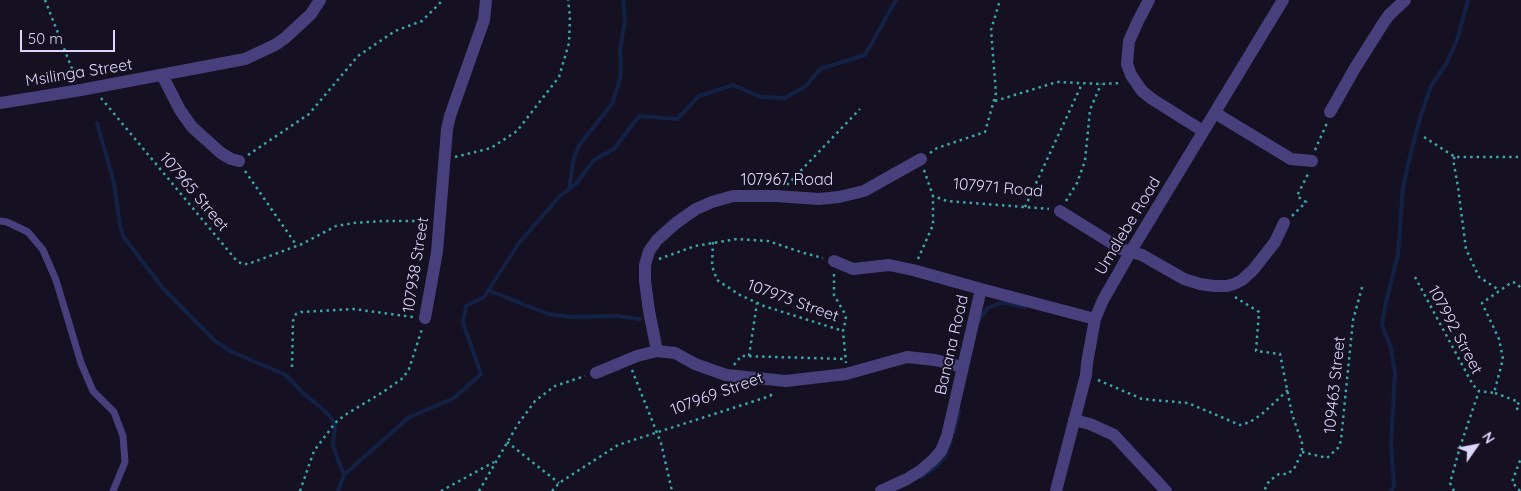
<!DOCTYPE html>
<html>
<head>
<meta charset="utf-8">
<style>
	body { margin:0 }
	#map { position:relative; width:1521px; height:491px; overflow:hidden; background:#151022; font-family:Quicksand,sans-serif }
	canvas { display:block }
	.north { position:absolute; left:1451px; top:421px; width:50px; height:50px; -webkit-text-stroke:4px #151022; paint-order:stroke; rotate:57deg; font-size:14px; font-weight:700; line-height:20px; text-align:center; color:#ddd6fb }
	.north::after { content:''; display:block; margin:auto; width:18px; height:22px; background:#ddd6fb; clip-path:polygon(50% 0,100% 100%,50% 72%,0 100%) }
	.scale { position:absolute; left:20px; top:30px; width:95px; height:22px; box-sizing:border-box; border:2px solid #ddd6fb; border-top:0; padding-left:6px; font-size:15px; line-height:18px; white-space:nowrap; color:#ddd6fb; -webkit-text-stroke:4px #151022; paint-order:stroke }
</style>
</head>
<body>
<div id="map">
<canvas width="1521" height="491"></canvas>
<div class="north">N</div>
<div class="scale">50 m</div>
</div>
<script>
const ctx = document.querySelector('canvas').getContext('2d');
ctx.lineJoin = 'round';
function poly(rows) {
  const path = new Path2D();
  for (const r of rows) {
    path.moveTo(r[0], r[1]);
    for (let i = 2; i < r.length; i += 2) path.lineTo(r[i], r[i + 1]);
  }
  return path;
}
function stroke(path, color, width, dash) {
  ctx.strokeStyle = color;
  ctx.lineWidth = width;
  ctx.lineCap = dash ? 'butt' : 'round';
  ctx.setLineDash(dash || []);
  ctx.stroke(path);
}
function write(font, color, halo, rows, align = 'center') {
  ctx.font = font + ' Quicksand,sans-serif';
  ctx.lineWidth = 4;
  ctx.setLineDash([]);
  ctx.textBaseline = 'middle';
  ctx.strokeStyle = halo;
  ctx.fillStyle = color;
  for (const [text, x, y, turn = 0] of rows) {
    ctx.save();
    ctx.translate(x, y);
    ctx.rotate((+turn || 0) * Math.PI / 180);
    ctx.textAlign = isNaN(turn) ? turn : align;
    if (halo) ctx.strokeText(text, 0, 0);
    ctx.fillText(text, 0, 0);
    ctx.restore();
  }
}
stroke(poly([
	[97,123,114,183,120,225,123,236,162,287,215,341,232,352,286,375,304,394,324,410,335,423,333,446,344,475],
	[569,190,574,157,580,144,612,104,620,79,621,67,620,51,625,19,623,0],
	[488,290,525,305,548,314,572,317,616,316,640,319],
	[979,320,988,308,998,304,1006,303,1025,307],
	[954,432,959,412],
	[921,477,937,466,944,458,951,441],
	[338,491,344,475,408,418,454,398,481,374,463,323,466,306,484,297,519,243,559,197,575,185,594,160,614,149,639,116,677,119,699,96,733,85,761,97,785,98,806,86,820,69,865,55,896,0],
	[1391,491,1394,486,1391,444,1395,373,1391,348,1382,325,1385,306,1398,255,1403,187,1410,156,1421,115,1431,86,1446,64,1457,40,1468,0]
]), '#132244', 4);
stroke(poly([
	[45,0,76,79],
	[101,98,236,260,242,264,248,264,302,244,336,226,354,223,382,221,428,221],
	[995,101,1057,82,1101,84,1121,83],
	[1424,137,1455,157,1521,157],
	[1315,150,1327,123],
	[930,153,937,148,985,132,996,93,991,30,1000,0],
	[248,155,309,114,358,56,395,31,422,21,443,0],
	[455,157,491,148,517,131,559,77,569,43,570,16,568,0],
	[1455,157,1453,159,1458,187,1466,249,1479,277,1499,290],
	[924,170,933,196,947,201,1049,209],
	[245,171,297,246],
	[787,185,860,109],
	[1066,201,1077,183,1085,161,1090,110,1101,84],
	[1025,207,1082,84],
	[1292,216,1306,202,1297,196,1309,172],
	[713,242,712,266,717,280,740,295,764,306,843,331],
	[659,259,695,246,737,239,768,241,804,253,823,258],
	[918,259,933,225,933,196],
	[834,274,834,295,845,314,846,319,843,331,846,363],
	[1415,277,1473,385,1479,391],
	[1235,297,1259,312,1256,351,1280,354,1292,414,1302,443,1302,452,1295,467,1288,474,1279,474,1269,481,1264,491],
	[749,356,757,303],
	[734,365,741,356,846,359],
	[292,367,293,321,296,314,301,312,353,309,413,317],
	[632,370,661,443,672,491],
	[1098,380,1142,399,1188,403,1240,425,1250,422,1262,414,1288,390],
	[1495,393,1519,402,1516,408,1521,411],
	[507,442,559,483],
	[1302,452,1327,458,1339,447,1341,440,1353,320,1363,284],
	[300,491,314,451,335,423,345,415,383,392,403,378,409,369,422,329],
	[441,491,494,462],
	[479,491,518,424,535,401,555,386,585,376],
	[552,491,559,483,618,445,770,396,774,392],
	[1454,491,1450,483,1460,447,1479,391,1494,393,1503,359,1499,339,1482,303,1512,282,1516,283,1521,288],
	[1520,491,1512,482,1521,458]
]), '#3ca7a9', 2.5, [2.5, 4]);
stroke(poly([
	[0,221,7,222,28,232,43,250,56,280,81,363,93,391,114,412,123,436,125,462,113,491]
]), '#48407c', 7);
stroke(poly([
	[1149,0,1138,21,1129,41,1127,64,1131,75,1142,91,1152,99,1203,131],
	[162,75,180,110,192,127,221,153,231,159,239,161],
	[0,103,81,90,245,59,275,45,285,38,311,14,320,0],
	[1330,112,1355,68,1384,22,1389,15,1405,0],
	[1215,113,1291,159,1312,161],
	[1060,211,1121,249,1142,255,1184,279,1200,284,1214,286,1227,286,1234,284,1242,280,1253,270,1275,242,1284,223],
	[834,261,853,269,889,265,913,270,981,289],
	[425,318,437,252,447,129,450,116,484,20,486,0],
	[657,351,675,353,695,364,726,375,786,381,846,374,907,357,935,360,962,367],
	[596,373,637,356,657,351,649,311,645,281,645,265,649,251,657,240,676,223,696,209,712,202,733,196,776,196,819,199,839,197,864,191,921,159],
	[1074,420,1090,424,1114,435,1166,491],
	[881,491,907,479,920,471,933,460,941,451,947,436,981,289,1095,319],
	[1056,491,1086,375,1087,363,1095,319,1103,300,1131,251,1283,0]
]), '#48407c', 12);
write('16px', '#ddd6fb', '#151022', [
	["Msilinga Street",79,73,-9],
	["107967 Road",787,180],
	["107971 Road",998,188,5],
	["107965 Street",194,192,50],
	["Umdlebe Road",1128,226,-59],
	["107938 Street",416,265,-81],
	["107973 Street",793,301,20],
	["107992 Street",1455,330,62],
	["Banana Road",952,345,-77],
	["109463 Street",1335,385,-84],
	["107969 Street",717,394,-20]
]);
</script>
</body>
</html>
